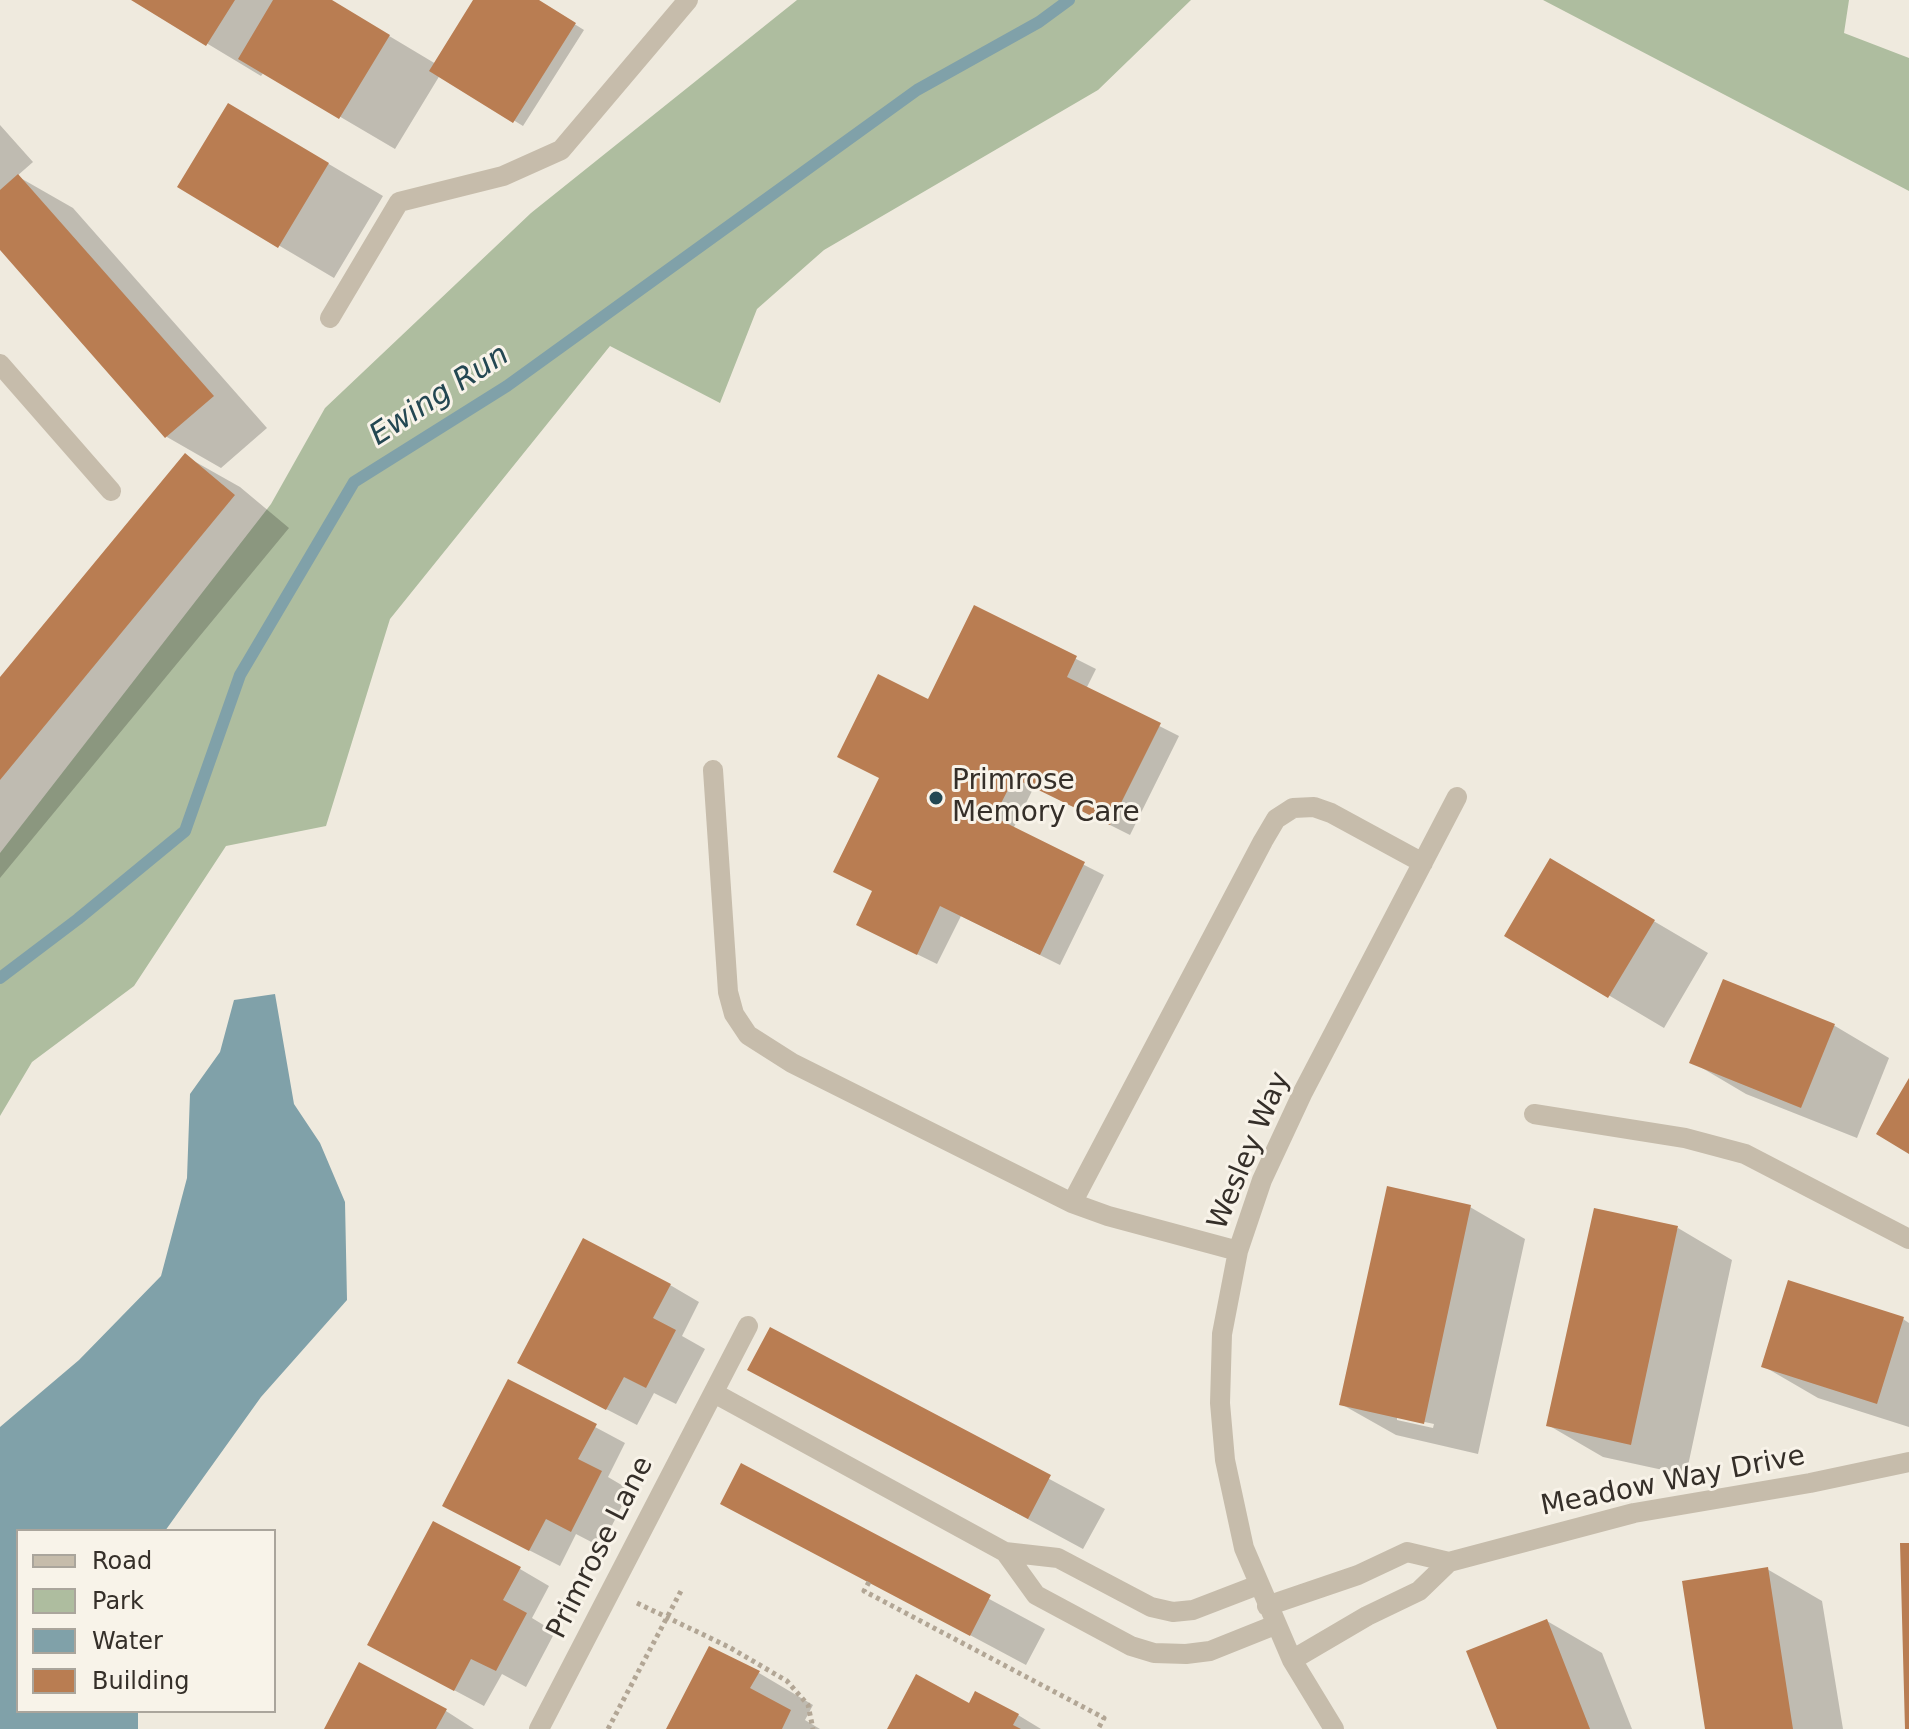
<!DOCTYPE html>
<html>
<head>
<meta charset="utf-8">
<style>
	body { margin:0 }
	#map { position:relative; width:1909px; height:1729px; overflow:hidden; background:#efeade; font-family:"DejaVu Sans",sans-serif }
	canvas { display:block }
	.legend { position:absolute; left:16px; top:1529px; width:260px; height:184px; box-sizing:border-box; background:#f8f3e9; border:2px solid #aaa59c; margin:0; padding:10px 14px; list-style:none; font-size:24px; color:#352f29 }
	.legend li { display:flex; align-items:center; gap:16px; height:40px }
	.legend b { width:40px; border:2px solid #aaa59c }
</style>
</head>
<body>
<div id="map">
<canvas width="1909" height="1729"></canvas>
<ul class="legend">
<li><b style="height:10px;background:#c6bcab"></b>Road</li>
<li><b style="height:22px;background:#aebd9f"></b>Park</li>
<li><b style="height:22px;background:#80a1a9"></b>Water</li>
<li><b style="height:22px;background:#b97d52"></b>Building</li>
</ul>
</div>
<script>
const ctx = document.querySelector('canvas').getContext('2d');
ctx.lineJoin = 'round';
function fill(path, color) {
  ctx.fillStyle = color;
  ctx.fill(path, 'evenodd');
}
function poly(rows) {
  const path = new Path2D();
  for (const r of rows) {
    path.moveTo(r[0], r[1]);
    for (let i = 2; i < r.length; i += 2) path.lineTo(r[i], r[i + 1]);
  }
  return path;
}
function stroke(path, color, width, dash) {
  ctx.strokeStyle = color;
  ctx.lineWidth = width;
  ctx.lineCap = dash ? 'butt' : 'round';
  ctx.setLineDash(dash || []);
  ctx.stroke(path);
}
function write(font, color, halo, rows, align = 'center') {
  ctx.font = font + ' "DejaVu Sans",sans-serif';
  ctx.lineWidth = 6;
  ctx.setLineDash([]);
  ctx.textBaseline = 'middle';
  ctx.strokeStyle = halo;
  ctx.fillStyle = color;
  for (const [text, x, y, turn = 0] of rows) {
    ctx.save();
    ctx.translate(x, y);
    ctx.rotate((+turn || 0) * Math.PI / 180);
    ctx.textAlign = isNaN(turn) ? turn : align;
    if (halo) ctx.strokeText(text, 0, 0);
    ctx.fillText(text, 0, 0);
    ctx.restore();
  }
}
fill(poly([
	[797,0,1191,0,1098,90,824,250,757,309,720,403,610,346,390,619,326,826,226,846,134,986,32,1062,0,1116,0,853,271,504,325,408,531,213],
	[1543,0,1849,0,1844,33,1909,58,1909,191]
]), '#aebd9f');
fill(poly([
	[275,994,294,1104,320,1143,345,1202,347,1300,261,1397,165,1531,18,1531,18,1711,138,1711,138,1729,0,1729,0,1427,79,1360,161,1276,187,1178,190,1094,220,1052,234,1000]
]), '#80a1a9');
fill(poly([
	[135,0,329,0,436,64,476,0,536,0,584,30,523,126,440,75,395,149,264,72,261,76],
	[0,125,33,162,17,176,73,208,267,428,221,468,167,437,0,247],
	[283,137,383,196,334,278,180,187],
	[185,456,240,487,289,528,0,878,0,680],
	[975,608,1096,669,1086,689,1179,736,1130,835,1034,787,1013,829,1104,875,1060,965,961,916,937,964,878,935,874,892,929,701],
	[1606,893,1708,953,1664,1028,1507,935],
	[1724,981,1835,1026,1889,1058,1857,1138,1746,1094,1692,1062],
	[1470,1207,1525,1239,1478,1454,1396,1435,1341,1404],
	[1397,1416,1434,1424,1433,1428,1397,1420],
	[1678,1228,1732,1260,1686,1475,1603,1457,1548,1425],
	[670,1285,699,1302,682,1336,705,1349,676,1404,654,1393,637,1425,550,1380],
	[1903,1319,1909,1323,1909,1427,1818,1398,1763,1366],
	[771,1329,1105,1509,1083,1549,750,1369],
	[509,1381,625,1443,608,1477,630,1490,601,1547,576,1534,560,1566,474,1522],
	[742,1466,1045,1629,1026,1665,723,1503],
	[520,1569,549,1586,532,1618,555,1632,526,1687,502,1674,484,1706,399,1661],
	[1767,1569,1822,1601,1843,1729,1707,1729],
	[1547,1621,1602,1653,1632,1729,1499,1729],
	[759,1673,813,1705,805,1720,820,1729,668,1729],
	[970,1706,1018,1715,1041,1729,889,1729],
	[446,1711,474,1729,326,1729]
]), '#0003');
stroke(poly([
	[0,978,78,919,185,831,240,675,354,482,507,386,917,90,1039,22,1069,0]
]), '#80a1a9', 12);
fill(poly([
	[131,0,235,0,206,46],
	[273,0,332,0,390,35,339,119,238,59],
	[473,0,539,0,576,23,513,123,429,71],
	[228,103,329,163,278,248,177,187],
	[18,174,214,396,165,438,0,250,0,190],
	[185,453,235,495,0,780,0,677],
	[974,605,1077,656,1067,677,1161,723,1110,825,1014,778,994,817,1085,862,1040,955,940,906,917,955,856,925,872,891,833,872,879,778,837,757,878,674,928,699],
	[1550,858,1655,920,1608,998,1504,936],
	[1723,979,1835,1024,1801,1108,1689,1063],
	[1909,1078,1909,1154,1876,1134],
	[1387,1186,1471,1205,1424,1424,1339,1405],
	[1594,1208,1678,1226,1631,1445,1546,1426],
	[583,1238,671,1284,653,1318,676,1330,646,1388,624,1377,606,1410,517,1363],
	[1788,1280,1904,1317,1877,1404,1761,1367],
	[770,1327,1051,1475,1028,1519,747,1370],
	[508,1379,597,1424,578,1459,602,1471,571,1532,546,1519,529,1551,442,1506],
	[741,1463,991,1595,970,1636,720,1504],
	[433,1521,521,1567,503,1600,527,1613,496,1671,471,1659,454,1691,367,1645],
	[1900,1543,1909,1543,1909,1729,1905,1729],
	[1768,1567,1793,1729,1705,1729,1682,1581],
	[1547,1619,1590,1729,1497,1729,1466,1651],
	[709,1646,760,1671,750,1688,791,1710,782,1729,666,1729],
	[359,1662,447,1709,436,1729,324,1729],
	[916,1674,969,1703,975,1691,1019,1714,1013,1725,1021,1729,887,1729]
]), '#b97d52');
stroke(poly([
	[869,1582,864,1591,1104,1718,1098,1729],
	[637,1603,729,1647,787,1681,808,1705,813,1729],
	[608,1729,682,1589]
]), '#b2a695', 5, [4, 4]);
stroke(poly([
	[330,318,399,202,503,176,561,150,688,0],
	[0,364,111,491],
	[713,770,728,992,734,1014,748,1035,792,1063,1072,1203,1108,1216,1238,1251],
	[1534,1114,1685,1138,1745,1154,1909,1239],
	[1072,1203,1263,841,1276,819,1293,808,1314,807,1331,813,1423,863],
	[714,1393,1005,1552,1058,1558,1151,1607,1173,1612,1193,1610,1258,1585],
	[1005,1552,1036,1595,1131,1646,1154,1653,1186,1654,1210,1651,1275,1625],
	[1267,1606,1358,1575,1407,1552,1449,1562],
	[1292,1660,1367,1616,1419,1591,1449,1562,1634,1513,1810,1483,1909,1462],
	[539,1729,748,1326],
	[1334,1729,1292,1660,1244,1548,1225,1460,1220,1403,1222,1334,1238,1251,1262,1180,1303,1092,1457,797]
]), '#c6bcab', 20);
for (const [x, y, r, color] of [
	[936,798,8,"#234752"]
]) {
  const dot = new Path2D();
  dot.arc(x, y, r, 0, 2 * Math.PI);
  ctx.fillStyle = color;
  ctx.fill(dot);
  stroke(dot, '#f8f3e9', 3);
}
write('28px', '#352f29', '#f8f3e9', [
	["Primrose",952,782],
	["Memory Care",952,814]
], 'left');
write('28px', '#352f29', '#f8f3e9', [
	["Wesley Way",1250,1151,-67],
	["Meadow Way Drive",1673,1482,-11],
	["Primrose Lane",601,1548,-63]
]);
write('italic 30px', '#234752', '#f8f3e9', [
	["Ewing Run",440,396,-33]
]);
</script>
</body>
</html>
